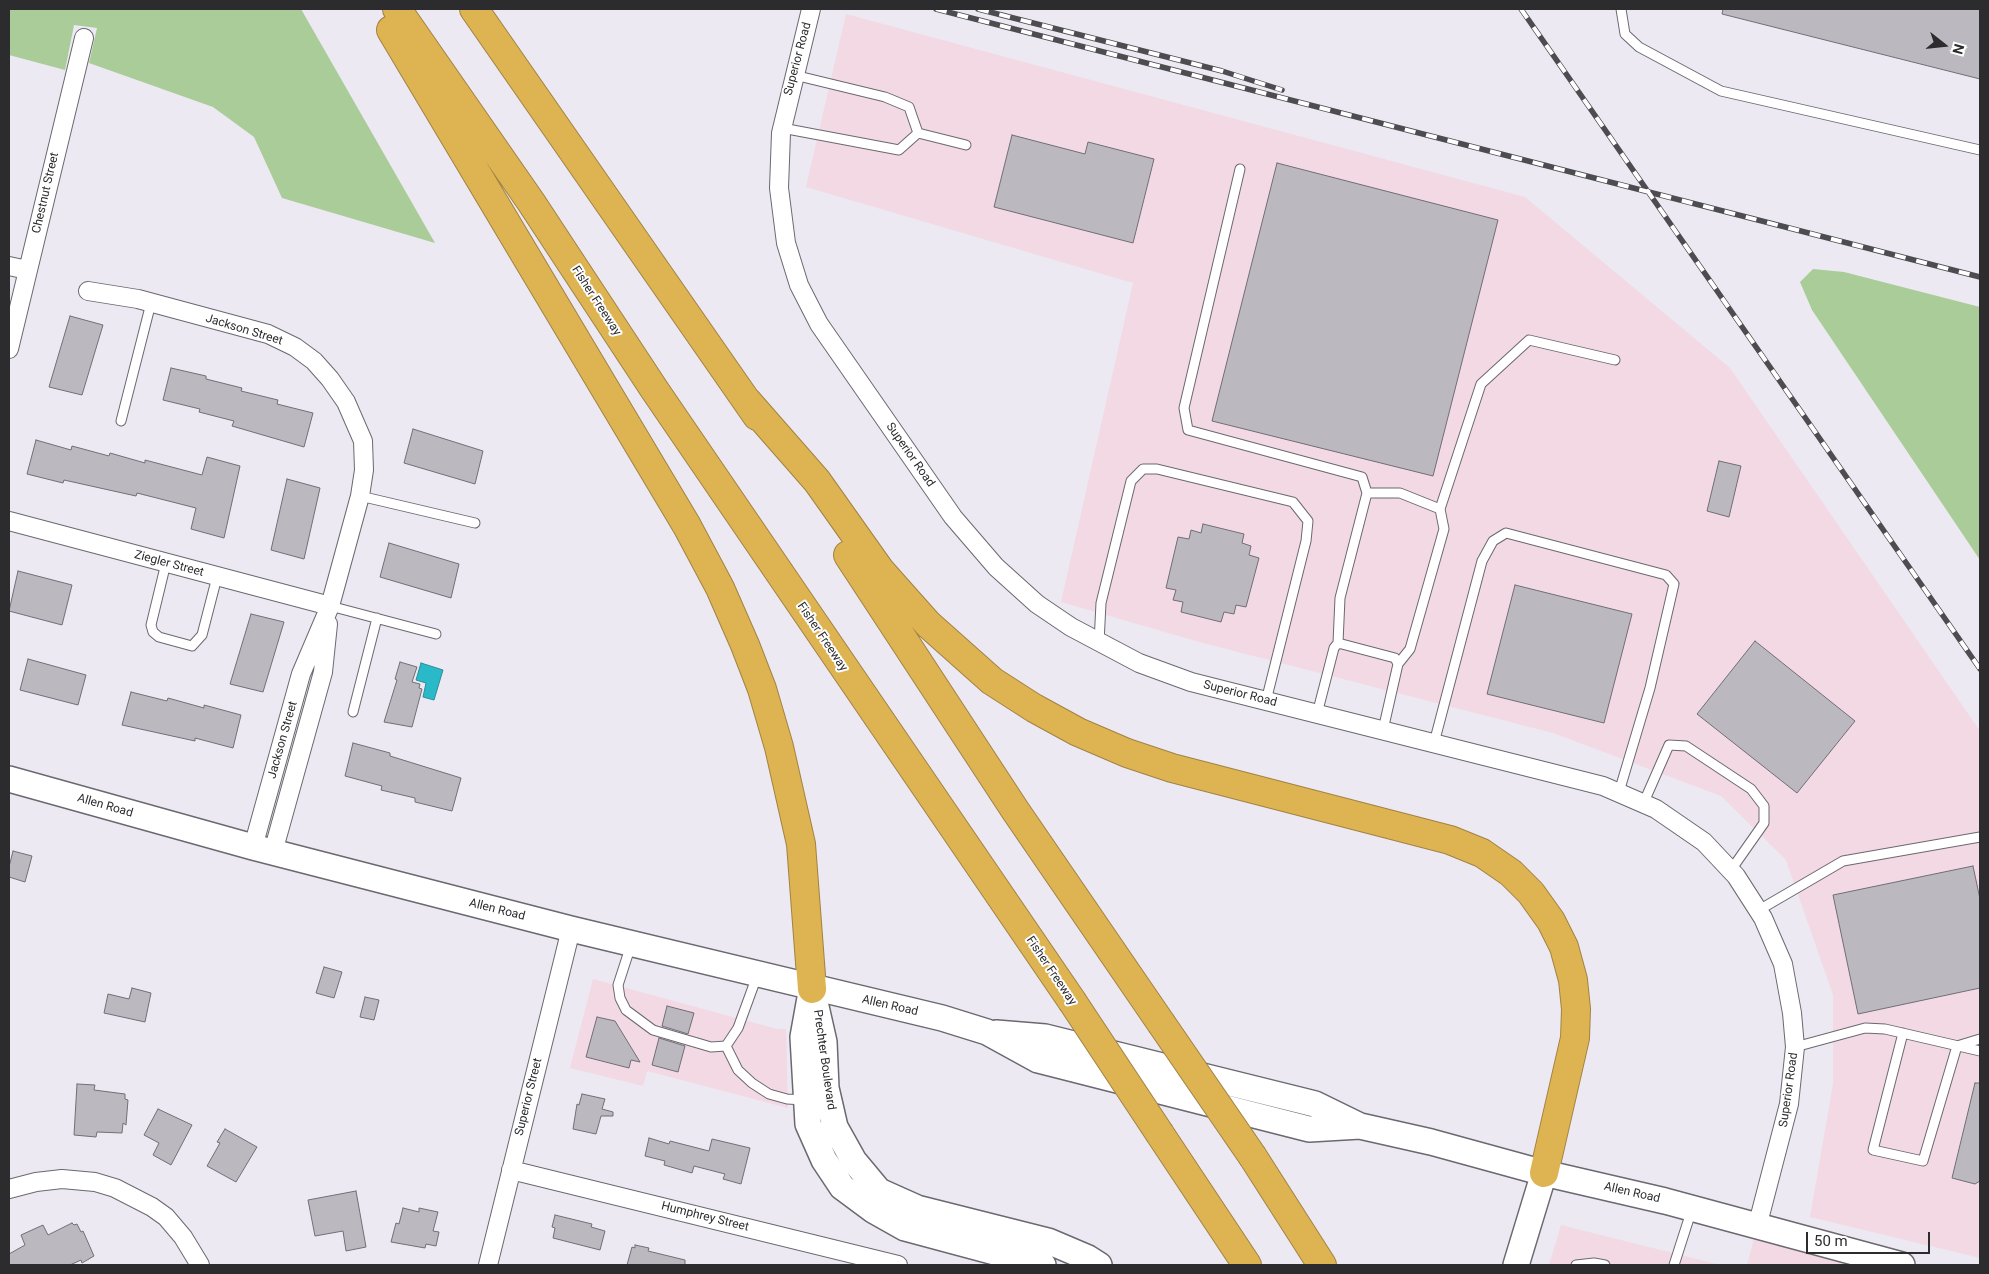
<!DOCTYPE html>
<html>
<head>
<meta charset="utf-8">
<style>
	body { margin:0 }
	#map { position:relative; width:1989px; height:1274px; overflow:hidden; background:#ece9f2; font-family:Roboto,sans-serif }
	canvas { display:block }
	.frame { position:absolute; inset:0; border:10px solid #2c2b2e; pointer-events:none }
	.north { position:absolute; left:1919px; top:20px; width:50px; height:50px; -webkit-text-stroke:4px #fff; paint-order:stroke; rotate:106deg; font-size:14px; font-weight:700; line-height:20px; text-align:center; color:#2c2b2e }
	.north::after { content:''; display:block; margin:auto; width:18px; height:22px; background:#2c2b2e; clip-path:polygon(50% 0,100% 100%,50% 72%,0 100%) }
	.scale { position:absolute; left:1806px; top:1232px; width:124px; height:22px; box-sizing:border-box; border:2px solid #2c2b2e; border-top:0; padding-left:6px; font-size:15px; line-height:18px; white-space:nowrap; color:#2c2b2e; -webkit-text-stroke:4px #fff; paint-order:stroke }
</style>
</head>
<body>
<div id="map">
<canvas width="1989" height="1274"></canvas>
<div class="frame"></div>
<div class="north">N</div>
<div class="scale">50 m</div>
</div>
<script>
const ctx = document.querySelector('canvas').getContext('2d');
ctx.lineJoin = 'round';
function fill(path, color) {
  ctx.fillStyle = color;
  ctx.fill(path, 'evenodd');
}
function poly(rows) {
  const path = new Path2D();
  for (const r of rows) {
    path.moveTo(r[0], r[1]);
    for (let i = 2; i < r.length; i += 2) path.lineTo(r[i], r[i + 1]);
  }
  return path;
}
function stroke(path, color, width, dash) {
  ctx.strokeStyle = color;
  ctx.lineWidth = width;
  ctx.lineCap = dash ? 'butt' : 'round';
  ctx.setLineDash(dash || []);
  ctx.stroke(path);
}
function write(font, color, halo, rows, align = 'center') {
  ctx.font = font + ' Roboto,sans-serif';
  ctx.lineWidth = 4;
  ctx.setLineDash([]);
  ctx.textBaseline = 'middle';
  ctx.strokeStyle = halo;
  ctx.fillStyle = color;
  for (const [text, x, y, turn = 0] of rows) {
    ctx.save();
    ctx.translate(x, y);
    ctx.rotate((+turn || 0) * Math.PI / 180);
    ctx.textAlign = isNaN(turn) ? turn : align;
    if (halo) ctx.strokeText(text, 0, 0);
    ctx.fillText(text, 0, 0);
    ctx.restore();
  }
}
fill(poly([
	[846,14,1525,197,1730,368,1980,731,1980,1258,1810,1217,1833,1084,1833,995,1786,860,1721,796,1553,733,1203,643,1061,602,1133,283,806,187],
	[593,979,777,1029,786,1029,788,1108,647,1071,643,1086,570,1068],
	[1561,1225,1721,1265,1549,1265],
	[1757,1227,1902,1265,1747,1265]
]), '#f2d9e4');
fill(poly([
	[9,9,301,9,435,243,282,198,254,137,213,107,89,63,97,28,74,25,65,70,9,55],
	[1813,269,1844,272,1980,307,1980,560,1812,310,1800,282]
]), '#a9cc99');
const water = poly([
	[421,663,443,670,434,700,423,697,426,683,416,680,421,663]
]);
fill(water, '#2ab9c9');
stroke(water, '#2b8e9a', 1);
const building = poly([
	[1723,9,1980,9,1980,79,1722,14,1723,9],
	[1012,135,1085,154,1088,142,1154,159,1133,243,994,207,1012,135],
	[1277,163,1498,220,1433,476,1212,421,1277,163],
	[70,316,103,325,82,395,49,387,70,316],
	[171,368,206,376,206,379,242,388,241,391,278,400,277,404,313,413,304,447,232,426,234,421,199,412,200,409,163,400,171,368],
	[413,429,483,451,475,484,404,463,413,429],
	[36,440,71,450,72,446,109,456,110,453,145,463,145,460,202,475,207,457,240,466,224,538,191,529,196,508,137,493,136,496,64,480,63,483,27,474,36,440],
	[1719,461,1741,466,1729,517,1707,511,1719,461],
	[287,479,320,488,304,559,271,550,287,479],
	[1203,524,1244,534,1242,543,1251,546,1249,555,1259,558,1246,607,1236,605,1234,614,1224,612,1221,622,1181,612,1183,602,1173,600,1176,590,1166,588,1178,537,1189,539,1191,530,1201,533,1203,524],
	[389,543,459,564,451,598,380,577,389,543],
	[18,571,72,585,62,625,9,611,18,571],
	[1515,585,1632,614,1604,723,1487,694,1515,585],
	[251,614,284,622,263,692,230,684,251,614],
	[1755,641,1855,721,1797,793,1697,714,1755,641],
	[28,659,86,675,78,705,20,690,28,659],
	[400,662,417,667,412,682,420,684,419,688,422,689,412,727,384,722,397,680,395,679,400,662],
	[131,692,167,701,168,698,204,708,204,705,241,715,233,748,195,738,195,741,122,725,131,692],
	[353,743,390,753,390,756,461,778,452,811,415,802,415,798,381,790,382,786,345,776,353,743],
	[13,851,32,856,25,882,9,877,9,867,13,851],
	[1973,866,1980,899,1980,988,1858,1014,1833,895,1973,866],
	[324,967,342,972,334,998,316,993,324,967],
	[132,988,151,993,145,1022,104,1013,108,994,129,999,132,988],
	[365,997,379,1000,374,1020,360,1017,365,997],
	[667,1006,694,1013,688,1034,662,1026,667,1006],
	[597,1017,615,1021,640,1062,631,1060,629,1068,586,1057,597,1017],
	[659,1038,685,1046,678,1072,652,1065,659,1038],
	[1975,1083,1980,1083,1980,1181,1975,1184,1952,1178,1975,1083],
	[77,1084,95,1085,94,1090,125,1094,125,1099,128,1100,126,1125,123,1123,122,1133,97,1132,96,1137,74,1135,77,1084],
	[582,1094,605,1099,602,1109,613,1112,613,1116,601,1116,596,1134,573,1129,577,1104,579,1105,582,1094],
	[158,1109,192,1125,171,1165,153,1155,159,1143,144,1135,158,1109],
	[225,1129,257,1147,236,1182,207,1166,220,1143,217,1142,225,1129],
	[649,1138,669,1144,670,1141,709,1151,712,1139,750,1148,741,1184,723,1179,725,1174,694,1166,692,1173,664,1165,665,1161,645,1156,649,1138],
	[356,1191,366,1247,346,1251,343,1231,315,1236,308,1200,356,1191],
	[403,1208,419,1212,419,1208,438,1212,433,1231,439,1232,436,1246,426,1244,425,1248,391,1242,396,1223,399,1224,403,1208],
	[555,1215,592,1224,591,1227,605,1231,600,1250,553,1238,555,1228,552,1227,555,1215],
	[72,1223,74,1225,77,1224,81,1232,83,1231,94,1256,82,1263,81,1260,70,1265,9,1265,9,1254,25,1245,21,1235,43,1225,48,1235,72,1223],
	[635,1245,649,1248,648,1251,685,1260,685,1265,627,1265,632,1247,635,1248,635,1245]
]);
fill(building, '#bcb8c0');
stroke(building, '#726e76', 1);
const lane = poly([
	[1621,9,1625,34,1639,47,1721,91,1980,150],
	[782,128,899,150,918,133,909,107,885,97,794,75],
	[918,133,966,145],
	[1240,169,1184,408,1188,430,1362,477,1367,493],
	[121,421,151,303],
	[360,496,475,523],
	[1440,509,1481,384,1529,340,1615,360],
	[166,563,151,625,153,632,159,637,192,646,202,635,217,577],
	[330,606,436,634],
	[1099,643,1101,603,1131,481,1143,469,1157,469,1293,502,1308,521,1306,541,1266,701],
	[1338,643,1340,598,1367,493,1400,493,1440,509,1444,529,1410,649,1398,664],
	[353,712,377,618],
	[1317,714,1334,648,1338,643,1395,658,1398,664,1383,730],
	[1434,743,1482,561,1493,541,1506,533,1666,575,1674,584,1650,688,1619,792],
	[1644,802,1669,745,1686,746,1751,789,1764,806,1764,823,1731,870],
	[1759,910,1843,861,1980,837],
	[631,945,618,985,620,998,626,1010,653,1030,711,1047,726,1046,738,1028,757,976],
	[1903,1033,1873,1150,1923,1161,1957,1046],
	[726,1046,738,1070,752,1083,769,1094,787,1099,804,1100],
	[1957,1046,1980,1039],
	[1795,1047,1865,1028,1885,1029,1980,1051],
	[1576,1265,1594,1263,1605,1265],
	[1674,1265,1692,1209]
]);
const street = poly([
	[811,9,781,133,779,188,786,243,799,285,819,324,953,517,996,567,1037,604,1071,627,1139,663,1191,682,1603,786,1656,809,1704,842,1736,876,1763,918,1783,964,1792,1013,1795,1047,1789,1104,1757,1227],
	[9,266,27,270],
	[88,291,138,299,268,334,295,347,314,361,330,379,346,402,363,441,364,470,360,496,330,606,301,674,253,847],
	[9,349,84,38],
	[9,521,330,606],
	[273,852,323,672,328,624],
	[511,1170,898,1265],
	[9,1189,36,1182,62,1179,95,1182,115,1188,152,1207,166,1217,183,1237,200,1265],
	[488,1265,571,929]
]);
const secondary = poly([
	[9,779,253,847,571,929,942,1018,987,1032,1038,1060,1309,1129,1360,1126],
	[812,989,824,1042,826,1088,835,1127,854,1161,879,1191,917,1208,1048,1241,1088,1258,1099,1265],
	[810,998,803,1037,808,1124,824,1160,842,1187,873,1210,905,1228,1043,1265],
	[996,1033,1045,1037,1315,1104,1360,1126,1431,1142,1544,1173,1665,1201,1902,1265],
	[1516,1265,1544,1173]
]);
const highway = poly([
	[397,9,531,202,654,389,1072,1001],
	[474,9,757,416],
	[391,30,687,526,720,588,745,645,762,689,779,747,801,844,812,989],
	[747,401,817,481,880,570,928,624,992,681,1034,708,1078,732,1127,753,1172,768,1450,840,1482,853,1511,873,1531,893,1551,921,1564,947,1573,980,1576,1009,1575,1038,1544,1173],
	[848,555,1015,810,1161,1023],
	[1160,1134,1247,1265],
	[1253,1157,1322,1265]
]);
stroke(lane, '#6b6870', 11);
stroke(street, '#6b6870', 20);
stroke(secondary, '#6b6870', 28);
stroke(highway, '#a08345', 30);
stroke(lane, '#fff', 9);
stroke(street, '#fff', 18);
stroke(secondary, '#fff', 25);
stroke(highway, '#deb351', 28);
const rail = poly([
	[936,9,1980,277],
	[978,9,1222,71,1282,90],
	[1521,9,1980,669]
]);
stroke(rail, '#4d4c50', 5.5);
stroke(rail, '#fff', 4, [11]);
const highwayBridge = poly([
	[1072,1001,1160,1134],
	[1161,1023,1253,1157]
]);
stroke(highwayBridge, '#a08345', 30, []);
stroke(highwayBridge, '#deb351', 28);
write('12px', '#2c2b2e', '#fff', [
	["Superior Road",798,59,-75],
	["Chestnut Street",46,193,-77],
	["Fisher Freeway",596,301,57],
	["Jackson Street",244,330,17],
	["Superior Road",910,455,55],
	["Ziegler Street",169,564,15],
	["Fisher Freeway",822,637,56],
	["Superior Road",1240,694,14],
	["Jackson Street",283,740,-74],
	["Allen Road",105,806,16],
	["Allen Road",497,910,14],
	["Fisher Freeway",1051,971,56],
	["Allen Road",890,1006,13],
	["Prechter Boulevard",824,1060,82],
	["Superior Road",1789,1090,-82],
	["Superior Street",529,1097,-76],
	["Allen Road",1632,1193,13],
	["Humphrey Street",705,1217,14]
]);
</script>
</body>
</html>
